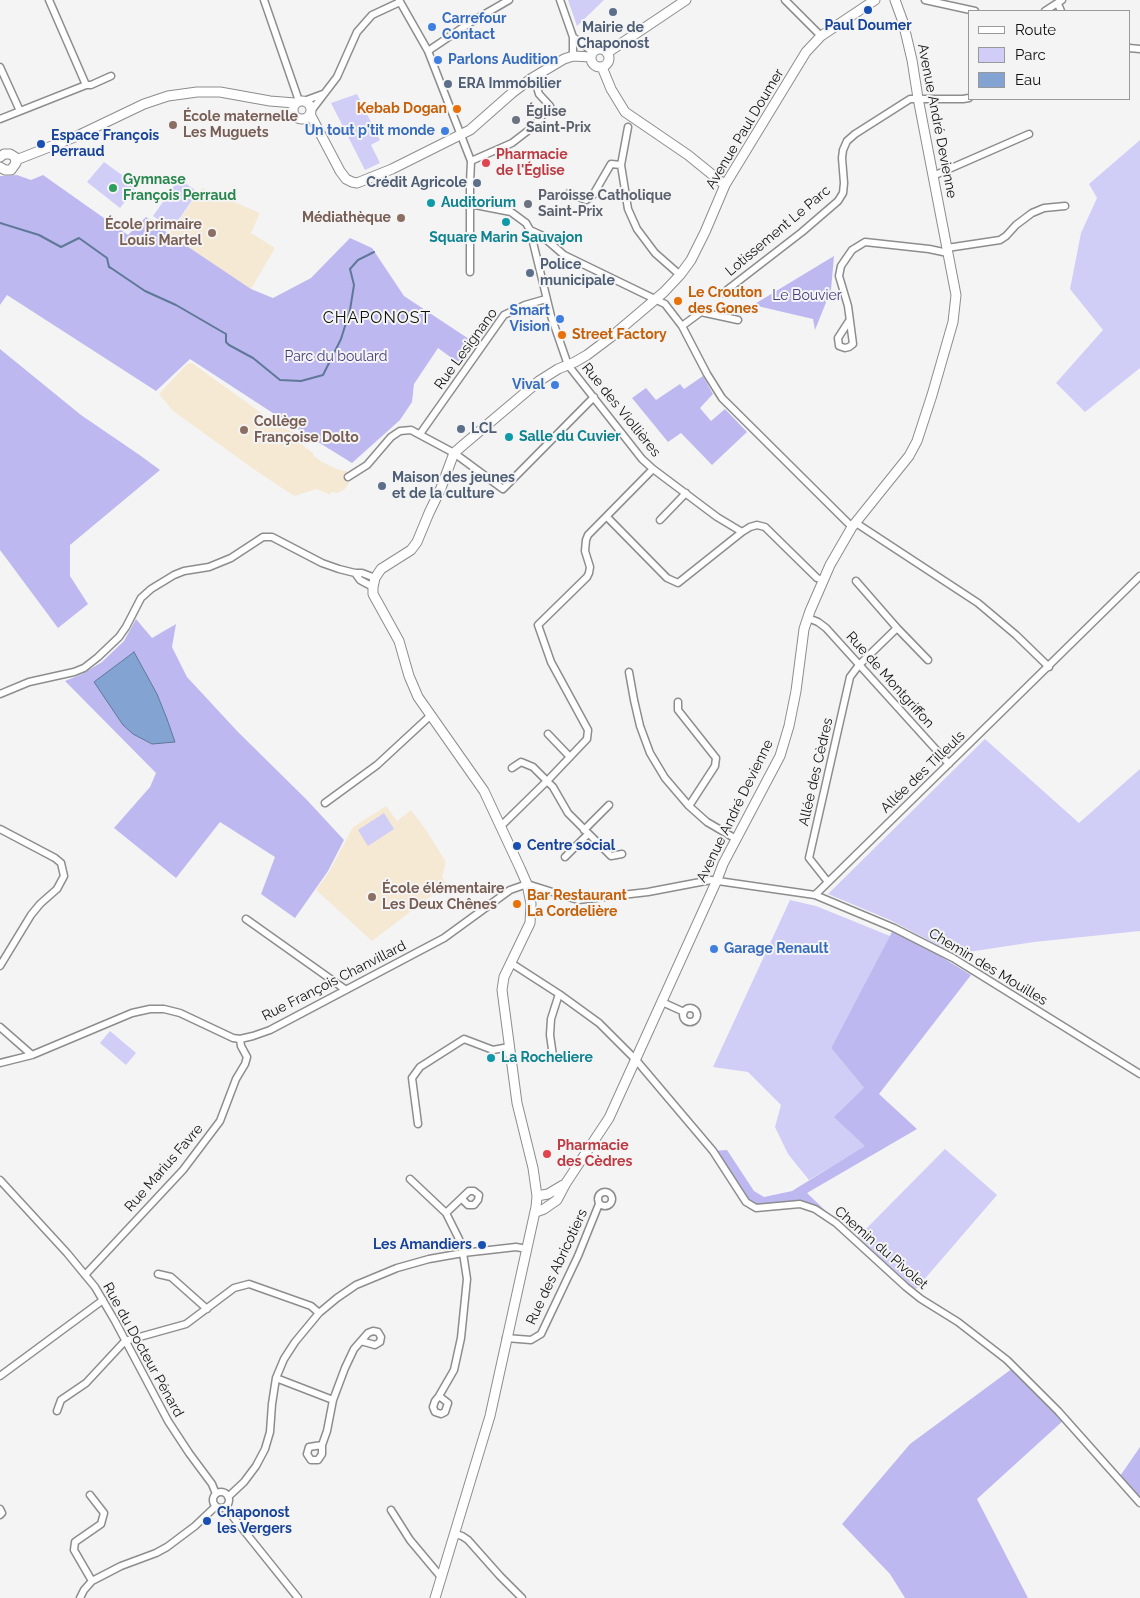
<!DOCTYPE html>
<html>
<head>
<meta charset="utf-8">
<style>
	body { margin:0 }
	#map { position:relative; width:1140px; height:1598px; overflow:hidden; background:#f4f4f5; font-family:Raleway,sans-serif }
	canvas { display:block }
	.legend { position:absolute; left:968px; top:10px; width:162px; height:90px; box-sizing:border-box; background:#f4f4f5; border:1px solid #999; margin:0; padding:6px 9px; list-style:none; font-size:15px; color:#101010 }
	.legend li { display:flex; align-items:center; gap:10px; height:25px }
	.legend b { width:25px; border:1px solid #999 }
</style>
</head>
<body>
<div id="map">
<canvas width="1140" height="1598"></canvas>
<ul class="legend">
<li><b style="height:6px;background:#fff"></b>Route</li>
<li><b style="height:14px;background:#d0cdf6"></b>Parc</li>
<li><b style="height:14px;background:#83a4d2"></b>Eau</li>
</ul>
</div>
<script>
const ctx = document.querySelector('canvas').getContext('2d');
ctx.lineJoin = 'round';
function fill(path, color) {
  ctx.fillStyle = color;
  ctx.fill(path, 'evenodd');
}
function poly(rows) {
  const path = new Path2D();
  for (const r of rows) {
    if (r.length === 3) {
      path.moveTo(r[0] + r[2], r[1]);
      path.arc(r[0], r[1], r[2], 0, 2 * Math.PI);
      continue;
    }
    path.moveTo(r[0], r[1]);
    for (let i = 2; i < r.length; i += 2) path.lineTo(r[i], r[i + 1]);
  }
  return path;
}
function stroke(path, color, width, dash) {
  ctx.strokeStyle = color;
  ctx.lineWidth = width;
  ctx.lineCap = dash ? 'butt' : 'round';
  ctx.setLineDash(dash || []);
  ctx.stroke(path);
}
function write(font, color, halo, rows, align = 'center') {
  ctx.font = font + ' Raleway,sans-serif';
  ctx.lineWidth = 4;
  ctx.setLineDash([]);
  ctx.textBaseline = 'middle';
  ctx.strokeStyle = halo;
  ctx.fillStyle = color;
  for (const [text, x, y, turn = 0] of rows) {
    ctx.save();
    ctx.translate(x, y);
    ctx.rotate((+turn || 0) * Math.PI / 180);
    ctx.textAlign = isNaN(turn) ? turn : align;
    if (halo) ctx.strokeText(text, 0, 0);
    ctx.fillText(text, 0, 0);
    ctx.restore();
  }
}
fill(poly([
	[202,188,260,213,251,233,275,248,251,289,169,234],
	[192,363,271,420,274,420,273,421,278,425,299,435,296,440,314,454,313,455,322,462,339,470,347,471,350,481,345,489,338,493,331,492,330,495,317,489,294,496,255,470,173,411,159,394,187,364],
	[386,806,397,821,411,810,426,830,446,862,442,877,447,884,372,941,316,890,329,872,353,827]
]), '#f5e9d4');
fill(poly([
	[568,0,604,0,577,26],
	[357,94,380,140,371,145,380,163,365,170,331,103],
	[1140,140,1140,368,1085,412,1056,383,1103,330,1070,289,1081,233,1097,198,1089,184],
	[104,162,137,186,120,208,87,182],
	[179,179,198,192,172,229,153,216],
	[985,739,1079,823,1140,769,1140,931,1034,942,955,954,890,920,828,894],
	[384,813,394,829,368,846,358,830],
	[790,900,816,906,890,936,831,1048,864,1088,866,1146,809,1180,788,1154,775,1127,781,1105,748,1072,713,1067],
	[110,1031,136,1053,126,1065,100,1043],
	[945,1149,997,1195,916,1289,907,1285,858,1237]
]), '#d0cdf6');
fill(poly([
	[17,175,31,180,43,175,128,235,146,217,169,234,251,289,273,298,311,278,350,238,372,248,404,296,475,343,460,364,438,348,414,384,412,402,400,420,352,463,305,434,190,359,156,391,7,295,0,305,0,176],
	[834,256,831,290,815,330,813,319,753,305],
	[0,349,81,415,141,456,160,470,70,545,70,576,88,604,58,628,0,550],
	[703,376,713,394,700,408,711,421,725,409,747,432,712,465,681,433,668,442,632,398,646,388,656,400,680,384,684,389],
	[136,619,152,638,176,624,172,647,187,677,238,732,307,800,344,840,328,871,295,918,261,894,275,857,220,822,176,878,114,828,150,787,156,773,65,681,82,674,102,662,124,641],
	[894,928,971,975,879,1094,917,1129,807,1193,831,1216,800,1204,756,1208,746,1202,713,1151,727,1150,754,1191,764,1197,792,1191,865,1146,834,1117,864,1088,831,1048],
	[1013,1368,1065,1419,977,1499,1028,1598,905,1598,890,1574,842,1524,910,1444],
	[1140,1447,1140,1503,1118,1479]
]), '#bdb9f0');
const water = poly([
	[134,652,157,694,167,719,175,742,152,744,133,734,123,725,94,682,134,652]
]);
fill(water, '#83a4d2');
stroke(water, '#607898', 1);
stroke(poly([
	[0,223,39,235,61,247,79,238,107,258,109,267,111,268,145,291,176,305,226,334,226,342,229,345,253,358,280,380,301,381,323,375,341,339,350,310,354,285,350,269,358,260,374,252]
]), '#607898', 2);
const street = poly([
	[264,0,299,101],
	[399,0,428,51,471,161,470,183,470,204,511,212,526,223,530,230,551,316,568,365,642,459,653,469,717,517,742,532,750,527,757,525,765,527,817,578,823,580],
	[560,0,573,37,573,56],
	[785,0,821,36],
	[925,0,975,11],
	[1058,4,1061,11],
	[1045,11,1062,0],
	[573,37,593,52],
	[1129,48,1140,49],
	[428,51,471,22,509,0],
	[0,67,20,111],
	[86,85,91,85,111,76],
	[304,101,323,94],
	[311,111,337,77,357,32,372,15,400,2],
	[0,119,86,85,49,0],
	[628,127,621,165,628,209,637,229,655,253,680,275],
	[471,161,512,143,534,126,550,106,539,94,536,84,532,78],
	[933,176,1029,134],
	[569,193,586,200,593,195,611,164,621,165],
	[530,230,541,235,564,255,665,304,682,326,707,374,722,398,852,527],
	[947,248,1000,240,1006,236,1016,225,1032,213,1044,208,1065,206],
	[470,272,470,204],
	[723,293,802,232,838,201,843,193,844,183,842,158,843,150,847,141,855,134,910,99,963,99,969,98],
	[849,321,838,338,839,346,845,348,849,347,853,344,848,306,839,276,841,266,852,250,865,242,929,249,948,253],
	[682,326,701,312,738,320],
	[420,434,504,315,525,305,546,299],
	[348,477,367,465,391,437,400,431,411,430,454,453,503,489,594,397],
	[607,517,667,578,678,583,742,532],
	[660,520,686,493],
	[856,523,978,603,1016,635,1049,667],
	[355,573,360,580,373,587],
	[856,581,897,628,928,660],
	[808,618,818,622,826,628,949,764],
	[629,672,634,700,640,726,650,753,665,778,689,806,707,822,736,839],
	[0,694,29,682,74,672,84,668,98,657,119,637,126,627,141,598,151,589,174,575,184,571,209,567,231,558,263,537,272,537,322,563,339,569,355,573,362,573,375,578],
	[678,702,678,710,716,758,715,766,689,806],
	[548,734,570,757],
	[512,768,521,762,533,767,553,787,568,813,611,856,622,854],
	[325,803,377,765,430,716],
	[501,826,549,779,587,739,588,730,551,662,538,625,587,577,589,573,590,567,585,551,586,540,588,535,653,469],
	[0,829,55,858,61,863,64,876,57,889,40,904,31,915,0,966],
	[584,830,609,805],
	[565,857,588,834],
	[828,882,809,858,850,677,859,665,897,628],
	[815,895,1140,576],
	[246,919,346,990],
	[511,963,559,994,599,1023,636,1060,713,1151,746,1202,756,1208,800,1204,815,1209,836,1223,906,1287,921,1299,958,1322,1007,1360,1058,1411,1140,1503],
	[662,1002,684,1012],
	[690,1015,7],
	[0,1027,32,1055],
	[553,1056,550,1035,551,1019,559,994],
	[0,1063,32,1055,132,1013,150,1009,164,1009,180,1013,233,1038,240,1039,253,1036,270,1030,444,938,510,890,527,884,578,900,648,892,711,880,815,895,894,928,953,958,1140,1074],
	[418,1124,412,1078,420,1067,464,1039,493,1050,509,1047],
	[410,1179,446,1213,459,1239,463,1253,467,1279,461,1338,454,1370,439,1396,435,1401,433,1407,435,1412,441,1414,445,1412,448,1403,439,1396],
	[0,1180,67,1253,95,1287,115,1321,168,1421,189,1453,212,1484,216,1494],
	[605,1199,7],
	[446,1213,469,1191,474,1191,479,1195,478,1200,474,1205,468,1205,462,1199],
	[158,1274,171,1277,207,1309],
	[85,1275,183,1170,220,1121,236,1079,245,1064,247,1057,241,1046,240,1039],
	[506,1338,531,1340,541,1334,578,1256,599,1204],
	[0,1376,103,1300],
	[276,1378,333,1400,345,1368,354,1349,368,1333,373,1331,378,1332,381,1337,380,1342,375,1345,361,1341],
	[57,1411,61,1400,86,1383,125,1341,186,1324,234,1288,249,1284,311,1306,319,1313],
	[322,1445,309,1447,307,1454,311,1460,318,1460,322,1454,322,1445,327,1431,333,1400],
	[221,1500,8],
	[90,1495,104,1513,101,1524,75,1542,74,1550,92,1581],
	[228,1497,244,1482,256,1466,265,1449,270,1432,272,1404,276,1378,284,1359,295,1342,319,1313,337,1298,356,1285,397,1268,429,1259,463,1253,516,1247,527,1249],
	[225,1507,298,1598],
	[0,1509,2,1513,0,1515],
	[391,1510,410,1540,441,1577],
	[455,1534,462,1536,468,1540,500,1576,522,1598],
	[80,1598,84,1590,92,1581,121,1566,156,1553,167,1547,195,1526,216,1506]
]);
const secondary = poly([
	[600,58,9],
	[607,53,686,0],
	[602,67,611,89,625,112,688,155,725,185],
	[302,110,9],
	[310,114,340,171,346,179,352,182,357,183,392,169,470,130,512,93,532,78,564,59,573,56,591,57],
	[0,157,4,154,10,154,15,157,16,163,11,170,5,170,0,167],
	[16,160,75,137,144,104,168,96,197,92,220,92,270,101,295,103],
	[537,1196,548,1194,563,1185],
	[536,1212,544,1209,557,1200,566,1183,609,1118,717,880,723,864,780,756,789,726,796,691,804,629,810,611,830,565,852,527,909,456,917,441,932,395,953,322,956,295,918,98,912,60,903,22,895,0],
	[435,1598,490,1416,536,1207,537,1196,533,1168,517,1103,502,990,504,977,530,923,531,904,527,884,520,868,484,791,418,697,409,676,399,641,373,594,373,587,375,578,381,569,411,550,417,542,429,513,441,488,454,453,462,446,539,381,558,369,575,362,587,355,611,337,664,292,680,275,691,260,705,232,725,185,806,52,821,36,875,0]
]);
stroke(street, '#8d8d8e', 9);
stroke(secondary, '#8d8d8e', 11);
stroke(street, '#fff', 6);
stroke(secondary, '#fff', 9);
for (const [x, y, r, color] of [
	[868,10,5,"#1a4fb4"],
	[613,12,5,"#5c6f8a"],
	[432,27,5,"#3f7fe0"],
	[438,60,5,"#3f7fe0"],
	[448,84,5,"#5c6f8a"],
	[457,109,5,"#e8710a"],
	[516,120,5,"#6b7280"],
	[173,125,5,"#8d6e63"],
	[445,131,5,"#3f7fe0"],
	[41,144,5,"#1a4fb4"],
	[486,163,5,"#e0444e"],
	[477,183,5,"#5c6f8a"],
	[113,188,5,"#2e9e5b"],
	[431,203,5,"#0f9aa8"],
	[528,204,5,"#6b7280"],
	[401,218,5,"#8d6e63"],
	[506,222,5,"#0f9aa8"],
	[212,233,5,"#8d6e63"],
	[530,273,5,"#5c6f8a"],
	[678,301,5,"#e8710a"],
	[560,319,5,"#3f7fe0"],
	[562,335,5,"#e8710a"],
	[555,385,5,"#3f7fe0"],
	[461,429,5,"#5c6f8a"],
	[244,430,5,"#8d6e63"],
	[509,437,5,"#0f9aa8"],
	[382,486,5,"#5c6f8a"],
	[517,846,5,"#1a4fb4"],
	[372,897,5,"#8d6e63"],
	[517,904,5,"#e8710a"],
	[714,949,5,"#3f7fe0"],
	[491,1058,5,"#0f9aa8"],
	[547,1154,5,"#e0444e"],
	[482,1245,5,"#1a4fb4"],
	[207,1521,5,"#1a4fb4"]
]) {
  const dot = new Path2D();
  dot.arc(x, y, r, 0, 2 * Math.PI);
  ctx.fillStyle = color;
  ctx.fill(dot);
  stroke(dot, '#f4f4f5', 2);
}
write('bold 14px', '#366cbe', '#f4f4f5', [
	["Carrefour",442,19],
	["Contact",442,35],
	["Parlons Audition",448,60],
	["Un tout p'tit monde",435,131,"right"],
	["Smart",550,311,"right"],
	["Vision",550,327,"right"],
	["Vival",545,385,"right"],
	["Garage Renault",724,949]
], 'left');
write('bold 14px', '#164399', '#f4f4f5', [
	["Paul Doumer",868,26,"center"],
	["Espace François",51,136],
	["Perraud",51,152],
	["Centre social",527,846],
	["Les Amandiers",472,1245,"right"],
	["Chaponost",217,1513],
	["les Vergers",217,1529]
], 'left');
write('bold 14px', '#4e5e75', '#f4f4f5', [
	["Mairie de",613,28,"center"],
	["Chaponost",613,44,"center"],
	["ERA Immobilier",458,84],
	["Crédit Agricole",467,183,"right"],
	["Police",540,265],
	["municipale",540,281],
	["LCL",471,429],
	["Maison des jeunes",392,478],
	["et de la culture",392,494]
], 'left');
write('bold 14px', '#c56008', '#f4f4f5', [
	["Kebab Dogan",447,109,"right"],
	["Le Crouton",688,293],
	["des Gones",688,309],
	["Street Factory",572,335],
	["Bar Restaurant",527,896],
	["La Cordelière",527,912]
], 'left');
write('bold 14px', '#5b616d', '#f4f4f5', [
	["Église",526,112],
	["Saint-Prix",526,128],
	["Paroisse Catholique",538,196],
	["Saint-Prix",538,212]
], 'left');
write('bold 14px', '#785e54', '#f4f4f5', [
	["École maternelle",183,117],
	["Les Muguets",183,133],
	["Médiathèque",391,218,"right"],
	["École primaire",202,225,"right"],
	["Louis Martel",202,241,"right"],
	["Collège",254,422],
	["Françoise Dolto",254,438],
	["École élémentaire",382,889],
	["Les Deux Chênes",382,905]
], 'left');
write('14px', '#101010', '#f4f4f5', [
	["Avenue André Devienne",937,121,79],
	["Avenue Paul Doumer",745,129,-59],
	["Lotissement Le Parc",778,231,-40],
	["Rue Lesignano",466,349,-54],
	["Rue des Viollières",621,410,51],
	["Rue de Montgriffon",890,680,48],
	["Allée des Cèdres",816,772,-77],
	["Allée des Tilleuls",923,772,-44],
	["Avenue André Devienne",735,811,-64],
	["Chemin des Mouilles",988,967,31],
	["Rue François Chanvillard",334,981,-27],
	["Rue Marius Favre",164,1168,-49],
	["Chemin du Pivolet",881,1248,41],
	["Rue des Abricotiers",557,1267,-65],
	["Rue du Docteur Pénard",143,1350,61]
]);
write('bold 14px', '#be3a42', '#f4f4f5', [
	["Pharmacie",496,155],
	["de l'Église",496,171],
	["Pharmacie",557,1146],
	["des Cèdres",557,1162]
], 'left');
write('bold 14px', '#27864d', '#f4f4f5', [
	["Gymnase",123,180],
	["François Perraud",123,196]
], 'left');
write('bold 14px', '#0d838f', '#f4f4f5', [
	["Auditorium",441,203],
	["Square Marin Sauvajon",506,238,"center"],
	["Salle du Cuvier",519,437],
	["La Rocheliere",501,1058]
], 'left');
write('14px', '#463c7d', '#f4f4f5', [
	["Le Bouvier",807,296],
	["Parc du boulard",336,357]
]);
ctx.letterSpacing = '1px';
write('16px', '#101010', '#f4f4f5', [
	["CHAPONOST",377,318]
]);
ctx.letterSpacing = '0px';
</script>
</body>
</html>
